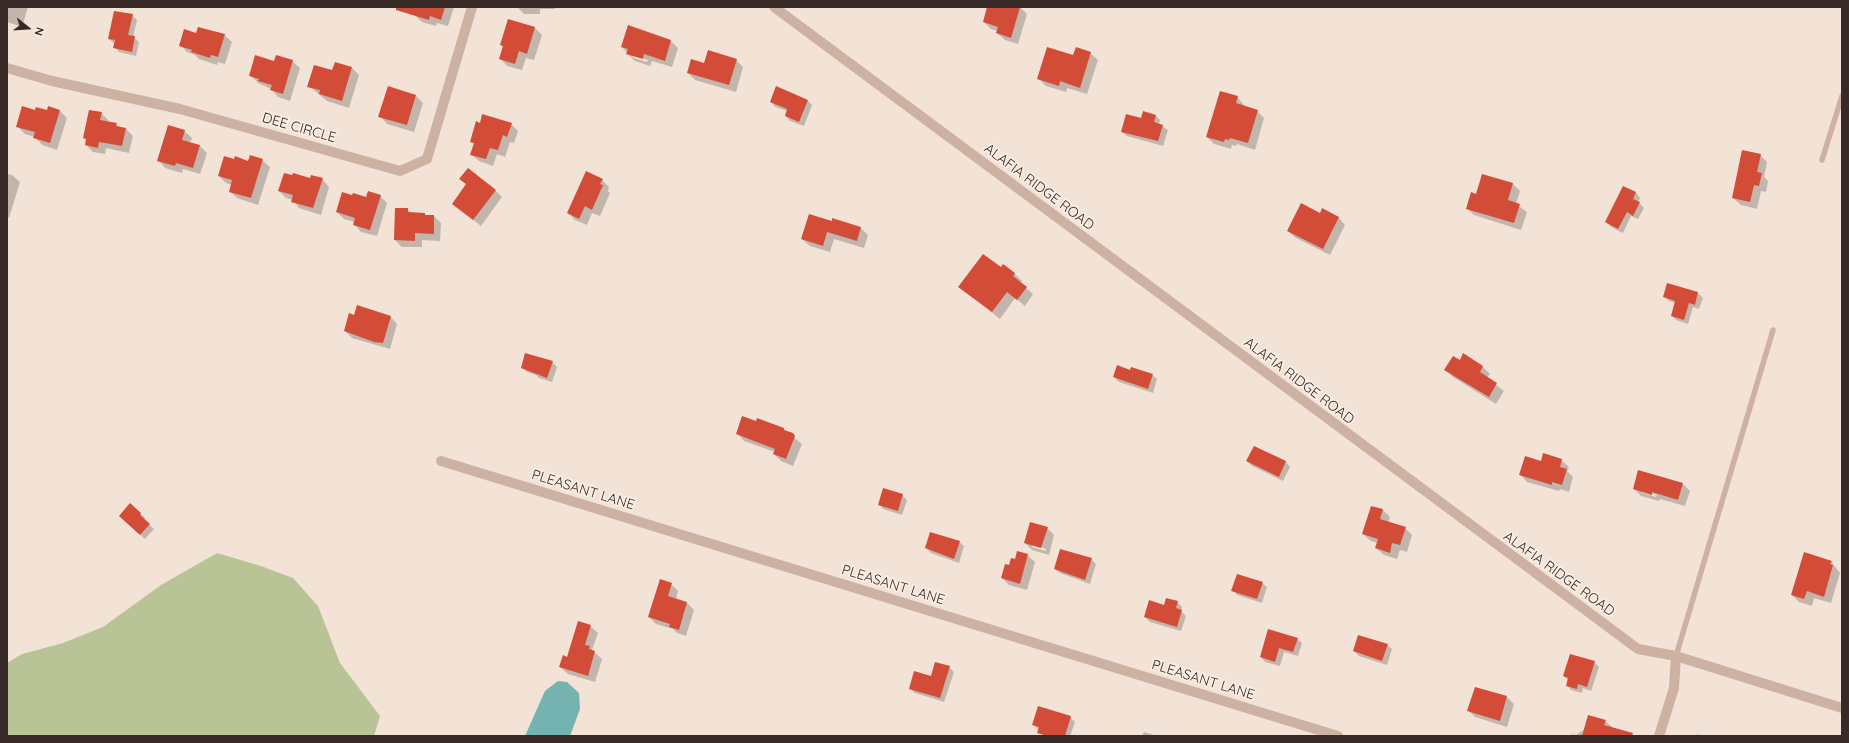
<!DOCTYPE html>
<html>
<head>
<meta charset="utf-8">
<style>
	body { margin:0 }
	#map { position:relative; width:1849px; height:743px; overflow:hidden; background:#f3e3d7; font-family:Quicksand,sans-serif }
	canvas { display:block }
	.frame { position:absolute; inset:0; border:8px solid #372925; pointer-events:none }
	.north { position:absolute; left:8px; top:8px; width:40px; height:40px; -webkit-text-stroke:3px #fbeee4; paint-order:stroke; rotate:107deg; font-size:11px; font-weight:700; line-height:16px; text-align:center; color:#372925 }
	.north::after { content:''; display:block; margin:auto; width:14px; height:18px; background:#372925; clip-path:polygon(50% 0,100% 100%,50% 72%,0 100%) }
</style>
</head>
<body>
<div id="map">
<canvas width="1849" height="743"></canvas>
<div class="frame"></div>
<div class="north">N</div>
</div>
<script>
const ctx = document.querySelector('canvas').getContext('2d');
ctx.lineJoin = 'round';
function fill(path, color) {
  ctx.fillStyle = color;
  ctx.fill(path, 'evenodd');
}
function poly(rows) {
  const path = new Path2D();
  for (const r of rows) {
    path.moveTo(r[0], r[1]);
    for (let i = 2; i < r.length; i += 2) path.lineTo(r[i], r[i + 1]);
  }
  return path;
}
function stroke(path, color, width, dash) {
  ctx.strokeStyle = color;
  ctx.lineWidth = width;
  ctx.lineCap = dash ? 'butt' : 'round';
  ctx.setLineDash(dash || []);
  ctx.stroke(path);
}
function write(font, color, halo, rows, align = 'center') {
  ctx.font = font + ' Quicksand,sans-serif';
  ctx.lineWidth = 3.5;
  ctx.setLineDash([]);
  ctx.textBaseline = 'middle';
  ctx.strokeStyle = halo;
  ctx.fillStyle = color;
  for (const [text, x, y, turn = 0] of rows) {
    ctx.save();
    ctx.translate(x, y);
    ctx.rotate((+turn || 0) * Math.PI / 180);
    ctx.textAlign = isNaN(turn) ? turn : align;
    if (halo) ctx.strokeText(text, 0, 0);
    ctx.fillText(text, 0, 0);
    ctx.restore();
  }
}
fill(poly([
	[217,553,261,566,293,578,318,606,340,663,380,716,374,736,7,736,7,663,22,654,63,643,103,627,161,585]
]), '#b9c496');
fill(poly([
	[558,681,567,682,579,693,580,709,570,736,525,736,545,691]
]), '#74b3af');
fill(poly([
	[7,7,28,7,22,27,7,22],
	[409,7,454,7,448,26,437,23,436,26,422,22,408,9],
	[517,7,555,7,555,9,540,9,540,14,524,14],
	[988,7,1020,7,1027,14,1018,44,1005,40,997,33,998,31,991,29,984,22],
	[132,15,137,20,133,37,139,42,136,56,119,52,115,47,115,44,109,39],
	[535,28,542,35,534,60,526,58,522,70,507,66,500,58,504,48,501,45],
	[644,33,671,41,678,48,672,67,652,61,650,66,635,61,628,54,622,47],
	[631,55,648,60,647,62,634,58],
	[197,35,224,35,232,42,225,64,218,62,217,65,199,59,195,55,187,52,180,45],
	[1090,53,1098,60,1087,94,1067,88,1066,92,1046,86,1039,79,1074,56],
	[736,60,743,67,736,92,695,80,688,73,705,64],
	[292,61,300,68,290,101,278,97,271,89,258,83,250,75,275,62],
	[352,68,359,75,349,108,327,101,309,86,333,72],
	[776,87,808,101,812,105,804,126,790,121,786,116,788,111,775,107,771,102],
	[416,96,423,103,414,132,387,124,380,116],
	[1237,97,1244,105,1244,106,1257,111,1264,118,1255,150,1237,144,1236,146,1232,145,1231,149,1214,144,1207,137],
	[60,111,67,118,57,150,42,145,35,137,25,134,17,126,36,112],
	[101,113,109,121,108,122,126,129,133,136,129,153,106,148,105,154,93,152,86,145,87,141,84,138],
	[1156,116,1160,120,1159,124,1168,130,1163,146,1127,136,1122,132,1141,119],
	[480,124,511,124,518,131,514,143,510,142,505,157,497,154,493,166,479,161,471,154,474,144,471,141],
	[184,131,192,138,190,143,200,146,207,153,200,174,183,169,182,173,165,168,158,160],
	[1760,155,1767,162,1764,177,1768,181,1766,192,1761,191,1757,209,1741,205,1733,198],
	[235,160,249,162,262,160,270,167,258,205,237,198,230,191,232,185,226,183,219,176],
	[7,174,12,175,20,182,9,218,7,217],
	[1483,175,1513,184,1520,191,1516,204,1527,212,1521,230,1474,215,1467,208,1476,195],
	[310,179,322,179,329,187,321,215,299,208,293,200,286,198,279,191],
	[461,179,495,190,502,197,481,226,453,204,467,185],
	[602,180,609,187,608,191,610,193,600,216,592,213,587,225,575,220,568,213],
	[1624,187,1636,193,1640,198,1638,202,1644,208,1638,219,1631,216,1623,233,1611,227,1606,222],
	[380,196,387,203,377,236,361,232,354,224,355,222,344,219,337,212,367,198],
	[407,209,411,213,434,216,441,223,440,241,422,240,422,247,402,247,395,240],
	[1321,214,1338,217,1345,225,1330,255,1296,238,1288,231],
	[833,220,861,228,868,235,864,248,834,239,830,252,810,246,802,239,832,222],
	[1004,266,1015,274,1022,281,1020,283,1033,294,1025,306,1015,298,1000,319,960,287,1001,269],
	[1668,284,1698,293,1703,298,1699,309,1693,307,1688,324,1676,320,1672,316,1675,303,1669,301,1664,296],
	[355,316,390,316,397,324,390,349,352,338,345,331],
	[1464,355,1483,367,1490,374,1487,378,1504,391,1496,404,1453,377,1446,370,1460,361],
	[552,362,557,367,552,382,539,378,536,375,527,372,522,367],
	[1131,371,1152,375,1157,379,1153,393,1119,382,1114,377],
	[757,423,784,429,802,444,793,466,781,461,774,454,775,452,744,441,737,433],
	[1254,447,1286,462,1290,467,1283,481,1252,466,1247,461],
	[1561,460,1569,467,1567,471,1573,477,1569,492,1560,489,1559,491,1527,482,1520,474,1541,462],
	[1683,484,1690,491,1685,506,1660,499,1659,501,1641,496,1634,489],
	[1641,490,1657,495,1656,497,1641,492],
	[902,495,907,500,902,515,883,509,879,504],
	[1372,507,1383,510,1390,517,1388,523,1405,528,1412,535,1407,552,1400,550,1397,559,1384,555,1376,548,1378,543,1371,541,1363,534],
	[141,514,145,518,144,520,154,529,145,539,125,521],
	[1047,528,1054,535,1049,555,1032,550,1025,543],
	[1032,544,1046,549,1046,551,1032,547],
	[959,542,964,546,959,563,931,553,926,548],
	[1027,555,1035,562,1027,590,1009,585,1002,578,1015,560],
	[1091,559,1096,564,1090,584,1060,573,1055,568],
	[1831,562,1840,573,1831,603,1814,598,1812,606,1799,602,1792,595],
	[1262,583,1267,587,1262,603,1237,595,1233,590],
	[671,584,678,591,676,599,687,603,694,610,686,636,677,633,673,629,656,624,649,617],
	[1177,602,1182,607,1181,611,1186,616,1181,631,1150,622,1145,617,1164,606],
	[590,626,598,633,592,650,602,659,595,682,568,674,560,667],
	[1297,639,1302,643,1298,656,1284,652,1280,666,1265,662,1261,657],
	[1387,645,1392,649,1387,665,1359,656,1354,651],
	[1594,662,1599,667,1591,691,1583,688,1582,693,1571,690,1567,685,1568,680,1564,676],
	[949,667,954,672,944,702,915,693,910,689],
	[1507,697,1514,704,1507,727,1475,717,1468,710],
	[1070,717,1075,722,1070,736,1047,736,1033,725],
	[1605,721,1623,736,1571,736,1572,734,1576,735,1585,729],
	[1144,732,1157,736,1142,736],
	[1697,734,1704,736,1697,736]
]), '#0003');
fill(poly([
	[396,7,445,7,441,20,430,16,429,20,396,10],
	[987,7,1020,7,1011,38,996,33,998,27,983,22],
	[114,11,133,14,128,35,135,36,132,52,113,48,115,40,108,39],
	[508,19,535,27,527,54,519,51,515,64,499,59,503,46,500,45],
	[628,25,671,40,665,61,644,54,643,59,626,54,628,49,621,47],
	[198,27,225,34,218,57,211,55,210,58,191,52,192,50,179,46,184,29,196,33],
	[1047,47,1073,55,1076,47,1091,52,1080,88,1060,81,1059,86,1037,79],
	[708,50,737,59,729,85,687,73,691,59,704,63],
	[255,55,274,61,276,55,293,60,283,94,270,90,272,85,258,81,259,79,249,76],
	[335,62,352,67,342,101,319,94,320,90,307,87,314,65,332,70],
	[388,86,416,95,407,125,378,117],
	[776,86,808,100,799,122,785,116,787,109,770,102],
	[1220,91,1238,96,1236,103,1258,110,1248,143,1230,138,1229,140,1225,139,1224,142,1206,137],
	[22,106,35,110,36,107,47,110,48,106,60,110,50,143,33,138,35,132,16,127],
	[89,110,102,112,100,120,117,123,116,126,126,128,122,146,99,142,98,148,85,145,86,139,83,138],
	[1143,111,1156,115,1154,122,1163,125,1158,141,1121,132,1126,114,1141,118],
	[482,114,512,123,507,137,503,135,498,150,490,148,486,159,470,155,474,143,470,142,476,121,480,123],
	[168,125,185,130,182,140,200,145,193,168,176,163,175,166,157,161],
	[1742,150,1761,154,1757,172,1762,173,1759,186,1754,185,1750,202,1732,198],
	[250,155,263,159,251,198,229,192,232,180,218,176,224,156,234,159,235,156,248,161],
	[468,168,496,190,473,220,452,204,466,184,459,179],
	[586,171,603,179,600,184,603,185,592,210,585,206,579,219,567,213],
	[284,173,292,175,293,173,310,178,311,175,323,178,313,208,291,202,293,195,278,191],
	[1482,174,1513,183,1508,200,1520,204,1514,223,1466,209,1471,192,1476,194],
	[1623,186,1636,192,1633,199,1640,202,1633,216,1627,212,1618,229,1605,222],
	[368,191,381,195,370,230,353,225,355,218,336,212,342,192,352,195,353,193,366,197],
	[1301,203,1320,213,1322,208,1339,217,1323,249,1287,231],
	[395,208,408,208,408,212,425,213,425,215,434,215,434,234,415,233,415,241,394,240],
	[809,214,832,221,832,218,861,227,857,241,827,232,823,246,801,239],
	[983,254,1001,267,1003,264,1015,273,1013,276,1027,287,1017,300,1007,292,992,312,958,287],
	[1667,283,1698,292,1695,305,1689,303,1684,320,1671,316,1675,301,1663,297],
	[357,305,391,316,383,343,374,342,344,331,349,313,354,315],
	[525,353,553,361,547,378,521,368],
	[1463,353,1483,366,1480,372,1497,383,1489,397,1444,370,1453,356,1460,360],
	[1117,365,1130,370,1131,367,1153,374,1148,389,1113,377],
	[742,416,756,421,757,418,784,428,784,430,793,433,795,436,786,459,773,454,775,449,736,434],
	[1254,446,1286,461,1279,477,1246,461],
	[1543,453,1562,459,1560,467,1567,469,1562,485,1552,482,1552,485,1519,475,1525,456,1541,461],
	[1638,470,1683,483,1678,500,1652,492,1652,495,1633,489],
	[883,488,903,494,898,511,878,505],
	[130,503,141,513,140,515,150,524,140,535,119,516],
	[1371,506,1383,509,1380,519,1406,527,1400,545,1392,543,1390,553,1375,548,1378,539,1362,534],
	[1030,522,1048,527,1041,548,1024,543],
	[930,532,960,541,954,559,925,548],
	[1060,549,1092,558,1085,580,1054,569],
	[1017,551,1028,554,1020,584,1001,578,1005,564,1009,565,1011,558,1015,559],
	[1804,552,1832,561,1830,564,1833,565,1824,597,1807,591,1804,599,1791,595],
	[1237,574,1263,582,1257,599,1231,591],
	[660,579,672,583,668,596,687,602,679,630,669,627,670,624,648,617],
	[1166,598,1178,601,1176,608,1182,610,1177,627,1144,617,1149,600,1164,605],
	[578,621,591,625,585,645,590,646,589,649,595,651,588,676,559,667,563,655,567,657],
	[1268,629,1298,638,1293,652,1279,648,1275,662,1260,657],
	[1358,635,1388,644,1382,661,1353,651],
	[1570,654,1595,661,1587,687,1578,684,1577,689,1566,686,1568,678,1563,676],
	[935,662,950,666,940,698,909,689,914,671,931,676],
	[1475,687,1507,696,1500,721,1467,711],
	[1038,706,1071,716,1065,736,1047,736,1037,733,1039,727,1032,725],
	[1588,715,1606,720,1604,725,1633,733,1632,736,1582,736]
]), '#d24c37');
stroke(poly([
	[1822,160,1842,96],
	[1676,656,1773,330]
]), '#cdb1a2', 5.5);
stroke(poly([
	[774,7,1638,649,1676,656,1842,708],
	[7,68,52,81,180,109,400,171,427,159,472,7],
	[441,461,1338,736],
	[1659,736,1674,688,1676,656]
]), '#cdb1a2', 10);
write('14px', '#372925', '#fbeee4', [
	["DEE CIRCLE",299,128,16],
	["ALAFIA RIDGE ROAD",1039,187,37],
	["ALAFIA RIDGE ROAD",1299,381,37],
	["PLEASANT LANE",583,490,17],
	["ALAFIA RIDGE ROAD",1559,574,36],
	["PLEASANT LANE",893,585,17],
	["PLEASANT LANE",1203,680,17]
]);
</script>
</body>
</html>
